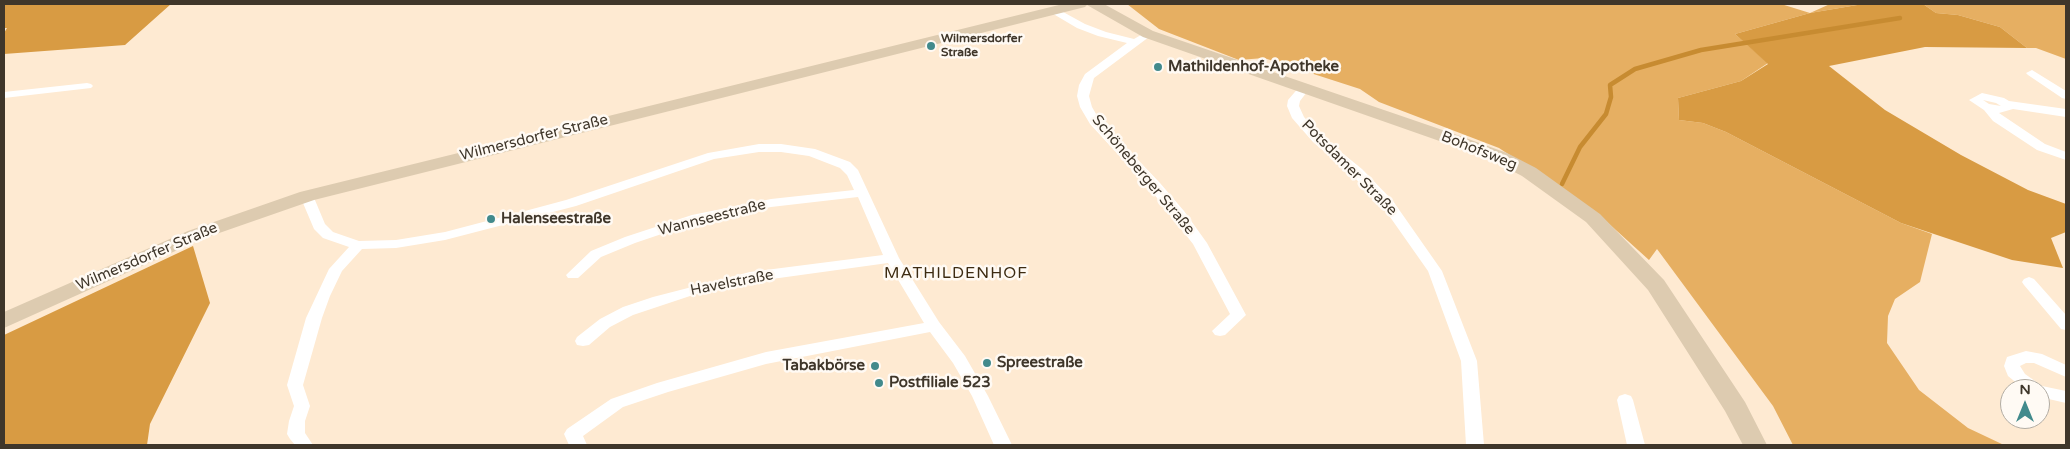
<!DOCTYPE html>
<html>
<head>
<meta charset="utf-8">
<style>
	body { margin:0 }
	#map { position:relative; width:2070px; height:449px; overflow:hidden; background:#feead2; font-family:"Varela Round",sans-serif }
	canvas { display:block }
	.frame { position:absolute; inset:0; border:5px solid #3f362a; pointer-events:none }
	.north { position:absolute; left:2000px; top:379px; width:50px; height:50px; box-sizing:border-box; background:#fffaf4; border:1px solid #b2aca3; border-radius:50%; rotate:0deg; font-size:14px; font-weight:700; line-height:20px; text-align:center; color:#3f362a }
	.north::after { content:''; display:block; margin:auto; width:18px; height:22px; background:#428a8c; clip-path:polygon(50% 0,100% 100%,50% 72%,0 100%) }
</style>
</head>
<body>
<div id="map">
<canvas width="2070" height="449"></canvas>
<div class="frame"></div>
<div class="north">N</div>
</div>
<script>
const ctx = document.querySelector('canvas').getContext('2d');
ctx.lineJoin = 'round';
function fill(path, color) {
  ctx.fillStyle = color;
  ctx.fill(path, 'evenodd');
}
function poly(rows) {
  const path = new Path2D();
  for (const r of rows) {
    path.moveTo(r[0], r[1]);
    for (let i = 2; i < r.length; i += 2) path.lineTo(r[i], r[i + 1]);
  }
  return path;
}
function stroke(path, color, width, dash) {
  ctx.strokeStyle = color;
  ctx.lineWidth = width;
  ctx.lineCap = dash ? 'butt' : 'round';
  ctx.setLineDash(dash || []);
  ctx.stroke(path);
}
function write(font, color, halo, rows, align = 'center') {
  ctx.font = font + ' "Varela Round",sans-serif';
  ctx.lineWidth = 5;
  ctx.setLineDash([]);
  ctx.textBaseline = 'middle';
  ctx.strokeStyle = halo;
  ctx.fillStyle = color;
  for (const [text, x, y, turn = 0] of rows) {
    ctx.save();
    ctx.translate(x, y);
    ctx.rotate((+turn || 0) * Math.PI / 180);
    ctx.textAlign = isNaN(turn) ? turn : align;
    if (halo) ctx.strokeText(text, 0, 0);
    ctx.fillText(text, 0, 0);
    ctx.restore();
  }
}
fill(poly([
	[1127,4,1781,4,1810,13,1830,4,1863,4,1810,13,1735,34,1768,63,1741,81,1678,98,1679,120,1703,123,1726,132,1901,223,1932,234,1920,282,1895,299,1888,316,1887,343,1919,390,1968,428,2004,445,1793,445,1773,406,1657,249,1649,260,1597,213,1499,148,1379,102,1360,89,1264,58,1239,60,1159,29],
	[1923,4,2066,4,2066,59,2036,48,2027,48,2000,27,1958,15,1936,13]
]), '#e6af62');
fill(poly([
	[4,4,171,4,125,45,4,54,4,33,7,28,4,28],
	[1863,4,1923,4,1936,13,1958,15,2000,27,2027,48,1925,47,1829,66,1885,110,1961,155,2028,190,2066,204,2066,232,2051,238,2063,268,2012,260,1901,223,1726,132,1703,123,1679,120,1678,98,1741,81,1768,64,1735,34,1810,13],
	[193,246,210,303,150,424,147,445,4,445,4,335]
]), '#d89b43');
stroke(poly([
	[1562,184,1580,147,1606,114,1611,97,1610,85,1635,69,1701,50,1900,18]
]), '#c78b31', 4.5);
fill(poly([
	[1054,7,1085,24,1106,32,1134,39,1148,31,1153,34,1094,78,1089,96,1092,107,1099,119,1160,183,1184,211,1207,243,1246,315,1225,335,1220,336,1215,335,1212,331,1230,314,1193,244,1150,189,1090,124,1080,107,1077,96,1079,85,1085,74,1127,43,1098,36,1077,28,1050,12,1049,10,1050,8,1054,7],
	[2032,70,2066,91,2066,99,2062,98,2028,75,2026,73,2032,70],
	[87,83,91,84,93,86,91,88,4,98,4,92,87,83],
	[1304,85,1310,88,1300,101,1299,106,1304,117,1321,136,1362,169,1393,201,1442,271,1477,361,1484,445,1466,445,1461,361,1428,271,1383,207,1352,175,1313,142,1292,118,1287,106,1288,100,1300,86,1304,85],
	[1982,93,2004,98,2009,101,2066,109,2066,117,2013,109,1999,113,2045,144,2066,152,2066,160,2037,150,1993,121,1984,110,1969,100,1982,93],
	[1983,100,1996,103,2001,106,1989,104,1983,100],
	[759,144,781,144,815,149,850,162,858,170,899,258,939,322,965,356,988,396,1012,445,994,445,972,396,953,363,930,332,766,364,668,392,623,407,583,436,587,445,569,445,564,434,567,429,611,399,657,383,766,352,924,323,888,263,750,282,705,291,633,315,610,327,589,345,583,346,577,345,575,341,577,337,600,319,623,307,653,297,750,272,883,255,858,197,771,207,700,221,635,243,601,257,578,278,568,278,566,275,591,251,625,237,692,215,771,199,854,190,847,175,840,168,809,156,781,152,759,152,714,159,576,206,445,240,396,248,362,249,342,271,330,296,322,318,303,385,310,406,305,421,305,433,313,445,295,445,290,439,287,434,289,421,294,406,287,385,306,318,329,269,349,247,323,238,314,229,300,196,302,193,312,193,325,224,333,232,359,241,396,240,445,232,525,211,566,200,708,153,759,144],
	[2029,277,2034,279,2066,315,2066,330,2061,329,2024,285,2022,282,2024,279,2029,277],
	[2026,351,2042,354,2066,365,2066,377,2034,363,2026,363,2020,366,2025,374,2042,386,2066,391,2066,403,2040,397,2040,389,2024,389,2008,376,2004,366,2007,357,2026,351],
	[1625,394,1631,396,1633,400,1645,445,1627,445,1617,400,1619,396,1625,394]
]), '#fff');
fill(poly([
	[1063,4,1104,4,1153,31,1460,136,1507,153,1536,168,1600,214,1664,280,1745,402,1767,445,1743,445,1725,411,1648,290,1586,222,1522,176,1493,161,1448,144,1143,37,1087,5,1085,7,314,200,202,239,4,328,4,312,188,231,300,192,1063,4]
]), '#ddcbb0');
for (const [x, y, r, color] of [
	[931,46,5,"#428a8c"],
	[1158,67,5,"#428a8c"],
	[491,219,5,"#428a8c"],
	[987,363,5,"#428a8c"],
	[875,366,5,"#428a8c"],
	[879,383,5,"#428a8c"]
]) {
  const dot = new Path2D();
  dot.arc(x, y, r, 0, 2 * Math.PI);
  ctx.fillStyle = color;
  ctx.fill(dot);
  stroke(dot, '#fffaf4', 2);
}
write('bold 12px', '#3f362a', '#fffaf4', [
	["Wilmersdorfer",941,39],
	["Straße",941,53]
], 'left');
write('bold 15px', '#3f362a', '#fffaf4', [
	["Mathildenhof-Apotheke",1168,67],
	["Halenseestraße",501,219],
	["Spreestraße",997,363],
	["Tabakbörse",865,366,"right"],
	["Postfiliale 523",889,383]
], 'left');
write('15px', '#3f362a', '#fffaf4', [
	["Wilmersdorfer Straße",534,138,-14],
	["Bohofsweg",1479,151,22],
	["Potsdamer Straße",1349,168,45],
	["Schöneberger Straße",1143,175,50],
	["Wannseestraße",712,218,-14],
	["Wilmersdorfer Straße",147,257,-23],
	["Havelstraße",732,283,-11]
]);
ctx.letterSpacing = '1px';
write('16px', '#3d2b11', '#fffaf4', [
	["MATHILDENHOF",956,274]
]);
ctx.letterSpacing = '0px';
</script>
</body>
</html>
